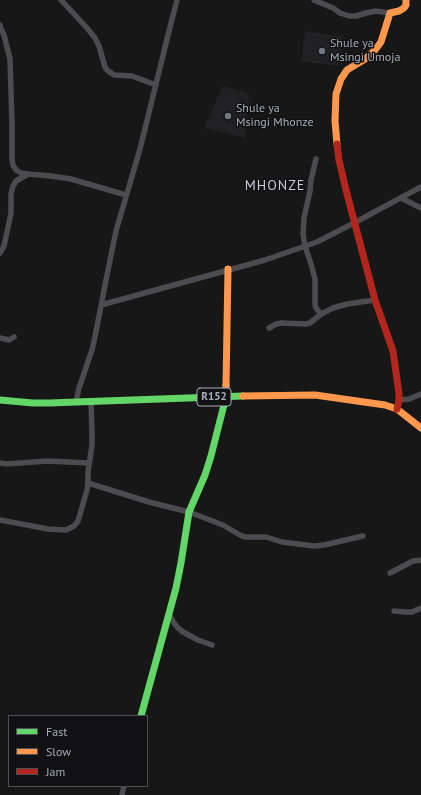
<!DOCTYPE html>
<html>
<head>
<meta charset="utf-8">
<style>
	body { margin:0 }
	#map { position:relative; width:421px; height:795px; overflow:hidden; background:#171717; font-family:"PT Sans",sans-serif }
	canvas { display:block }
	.legend { position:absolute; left:8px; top:715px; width:140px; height:72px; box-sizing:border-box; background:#111113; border:1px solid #4d4f55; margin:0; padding:5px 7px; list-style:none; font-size:12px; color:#a8adb8 }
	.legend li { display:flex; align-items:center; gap:8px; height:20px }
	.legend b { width:20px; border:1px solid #4d4f55 }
</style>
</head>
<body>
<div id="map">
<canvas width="421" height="795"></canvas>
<ul class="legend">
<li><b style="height:5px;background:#63d668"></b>Fast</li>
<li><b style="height:5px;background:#ff974d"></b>Slow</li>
<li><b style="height:5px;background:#b3261e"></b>Jam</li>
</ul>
</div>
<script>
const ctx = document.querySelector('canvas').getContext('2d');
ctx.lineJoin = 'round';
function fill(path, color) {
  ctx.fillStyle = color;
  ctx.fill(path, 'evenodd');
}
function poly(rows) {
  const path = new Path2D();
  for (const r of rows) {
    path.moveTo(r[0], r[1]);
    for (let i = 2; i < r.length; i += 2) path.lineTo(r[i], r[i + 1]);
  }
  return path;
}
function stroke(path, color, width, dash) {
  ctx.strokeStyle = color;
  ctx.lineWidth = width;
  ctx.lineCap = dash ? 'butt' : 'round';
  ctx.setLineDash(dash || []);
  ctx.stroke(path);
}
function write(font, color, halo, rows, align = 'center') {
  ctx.font = font + ' "PT Sans",sans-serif';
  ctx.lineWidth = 3;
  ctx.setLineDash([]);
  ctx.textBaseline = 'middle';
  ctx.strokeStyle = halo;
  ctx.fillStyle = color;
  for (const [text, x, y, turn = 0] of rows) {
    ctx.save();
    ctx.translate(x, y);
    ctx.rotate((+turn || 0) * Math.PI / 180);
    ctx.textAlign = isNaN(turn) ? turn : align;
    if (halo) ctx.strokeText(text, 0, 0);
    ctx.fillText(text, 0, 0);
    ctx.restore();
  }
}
fill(poly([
	[305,31,343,37,339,66,301,61],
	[223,86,249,93,245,138,204,128]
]), '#212123');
stroke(poly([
	[61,0,87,28,95,38,99,46,105,67,107,70,114,75,132,76,156,85],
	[314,0,333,8,340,13,349,16,356,16,366,13,376,11,390,13],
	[0,25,1,29,4,35,10,59,12,124,12,159,13,165,16,170,21,173,28,174,51,176,71,179,126,195],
	[316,159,311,180,310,191,304,218,303,234,305,246,311,264,315,279,315,304,316,308,321,314],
	[401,198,421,208],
	[0,253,4,246,10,218,11,213,11,194,13,186,16,181,28,174],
	[101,305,265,260,317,242,354,223,421,187],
	[269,328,276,324,281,323,306,324,310,323,321,314,333,308,347,304,375,300],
	[0,338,9,340,14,337],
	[399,400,409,399,421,394],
	[76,402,79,388,92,350,95,337,105,285,116,231,140,149,171,23,177,0],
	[0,463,7,464,47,461,89,463],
	[88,483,149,502,189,512,223,525,240,535,245,537,266,537,282,542,314,546,324,545,363,536],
	[0,520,48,529,66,530,74,526,78,521,87,490,88,483,88,472,92,445,92,432,91,402],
	[390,573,413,561,421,560],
	[394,611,406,612,412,612,421,608],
	[169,614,174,623,178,628,183,632,198,640,212,645],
	[122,795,124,786]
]), '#4b4c50', 5.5);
stroke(poly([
	[0,400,33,403,49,403,243,396],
	[141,716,176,588,181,563,189,512,205,475,211,456,226,397,226,385]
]), '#63d668', 7);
stroke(poly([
	[337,144,335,121,336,94,341,79,347,70,365,59,375,50,381,42,390,13,399,11,404,8,406,5,406,0],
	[226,385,228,269],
	[243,396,315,395,385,405,397,409,421,428]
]), '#ff974d', 7);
stroke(poly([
	[337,144,339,160,346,190,375,300,393,351,399,394,399,400,397,409]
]), '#b3261e', 7);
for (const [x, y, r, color] of [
	[322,51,4,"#757880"],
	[228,116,4,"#757880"]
]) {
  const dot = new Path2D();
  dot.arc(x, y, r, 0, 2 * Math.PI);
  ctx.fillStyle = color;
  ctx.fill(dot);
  stroke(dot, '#111113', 1.5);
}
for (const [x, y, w] of [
	[214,397,34]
]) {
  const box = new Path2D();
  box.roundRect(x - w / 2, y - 9, w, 18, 3);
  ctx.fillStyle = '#111113';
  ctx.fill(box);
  stroke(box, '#a8adb8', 1);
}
write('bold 11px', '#a8adb8', null, [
	["R152",214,397]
]);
write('12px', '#a8adb8', '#111113', [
	["Shule ya",330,44],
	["Msingi Umoja",330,58],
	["Shule ya",236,109],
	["Msingi Mhonze",236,123]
], 'left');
ctx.letterSpacing = '1px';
write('14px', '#c9ccd4', '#111113', [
	["MHONZE",275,186]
]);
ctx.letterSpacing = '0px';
</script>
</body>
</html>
